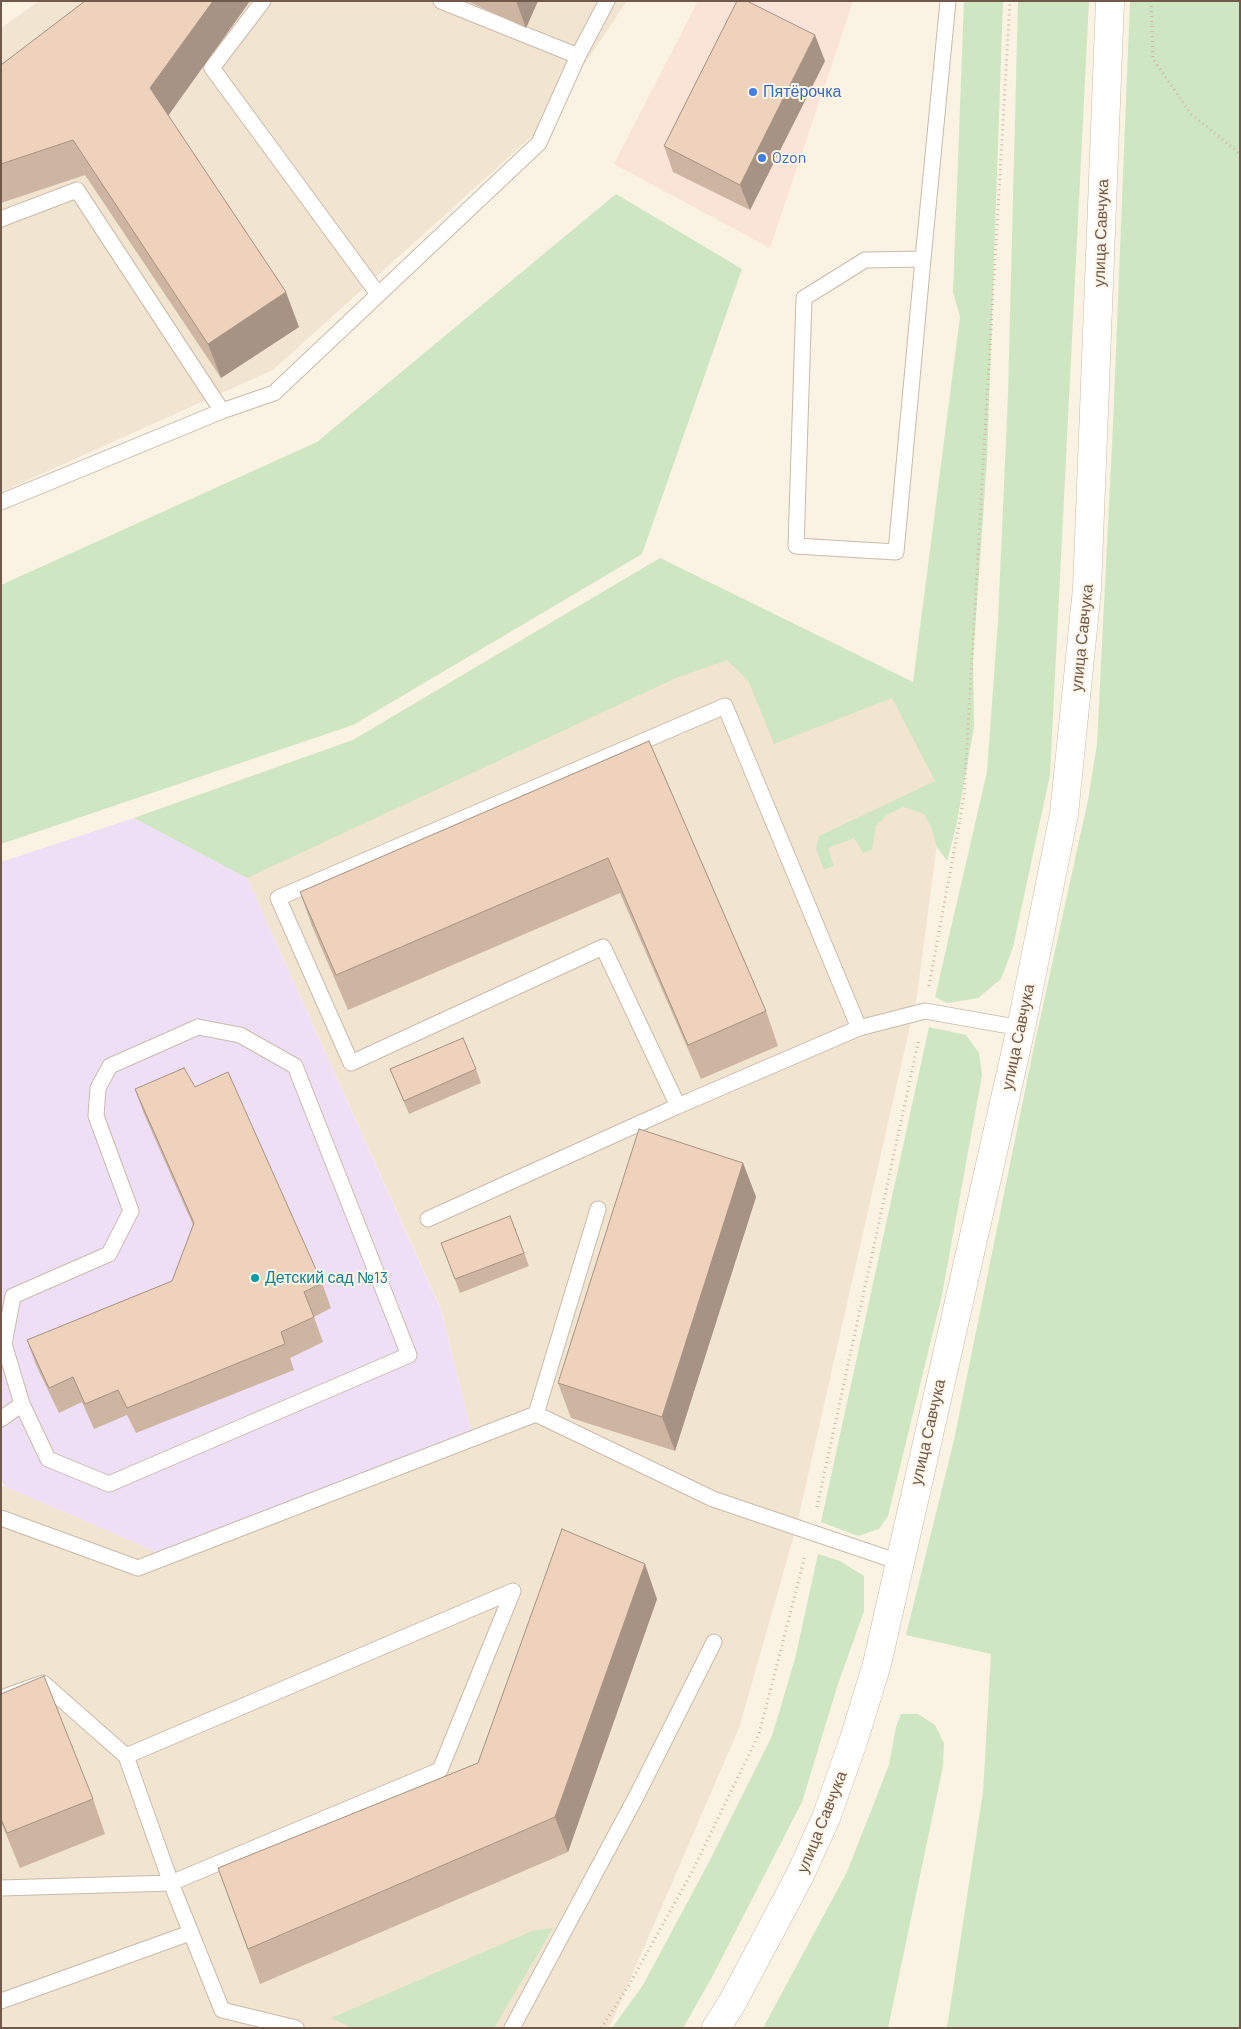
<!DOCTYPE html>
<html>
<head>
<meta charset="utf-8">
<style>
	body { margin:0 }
	#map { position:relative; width:1241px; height:2029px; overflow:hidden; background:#faf2e2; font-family:Barlow,sans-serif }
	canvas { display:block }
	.frame { position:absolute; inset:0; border:2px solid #70594b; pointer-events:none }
</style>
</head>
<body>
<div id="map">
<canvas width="1241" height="2029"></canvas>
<div class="frame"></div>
</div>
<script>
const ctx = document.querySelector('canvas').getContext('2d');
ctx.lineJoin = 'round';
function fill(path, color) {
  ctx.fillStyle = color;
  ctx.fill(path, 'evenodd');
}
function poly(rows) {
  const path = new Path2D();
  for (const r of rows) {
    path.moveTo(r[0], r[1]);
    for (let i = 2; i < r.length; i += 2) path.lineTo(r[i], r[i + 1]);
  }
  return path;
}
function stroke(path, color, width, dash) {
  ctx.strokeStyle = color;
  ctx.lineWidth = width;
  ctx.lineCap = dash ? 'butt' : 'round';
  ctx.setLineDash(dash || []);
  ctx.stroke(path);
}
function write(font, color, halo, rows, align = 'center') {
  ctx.font = font + ' Barlow,sans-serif';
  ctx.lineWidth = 4;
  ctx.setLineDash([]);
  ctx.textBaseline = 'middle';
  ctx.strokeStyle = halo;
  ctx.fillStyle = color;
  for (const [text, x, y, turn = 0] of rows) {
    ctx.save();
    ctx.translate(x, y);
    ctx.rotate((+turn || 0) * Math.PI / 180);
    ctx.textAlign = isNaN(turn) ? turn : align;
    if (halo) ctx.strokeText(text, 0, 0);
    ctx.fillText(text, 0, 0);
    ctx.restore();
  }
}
fill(poly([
	[39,1,627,1,542,127,273,370,1,492,1,28],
	[660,558,954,715,917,995,796,1528,739,1728,609,2028,1,2028,1,1488,4,1486,161,1554,473,1438,441,1309,247,878,134,818,353,740]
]), '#f1e4d1');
fill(poly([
	[698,1,853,1,770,248,614,164]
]), '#fae3d7');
fill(poly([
	[134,818,247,878,441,1310,473,1438,161,1554,4,1486,1,1477,1,862]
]), '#efdff6');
fill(poly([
	[964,1,1003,1,987,459,973,659,974,727,956,827,947,861,937,847,931,827,924,814,903,807,887,815,876,826,872,850,863,853,854,838,828,848,834,866,824,870,816,849,819,836,935,781,892,698,774,744,748,680,727,660,676,678,247,878,134,818,353,740,660,558,913,682,960,317,953,292],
	[1018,1,1089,1,1050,775,1013,947,1001,979,978,998,947,1003,935,997,987,772,998,621,1008,395],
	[1130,1,1240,1,1240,2028,947,2028,983,1792,991,1654,906,1635,954,1440,1032,1056,1088,800,1097,744,1113,425],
	[616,194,742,269,642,554,353,725,1,844,1,585,317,442],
	[929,1027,966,1035,979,1053,982,1075,942,1295,888,1516,879,1529,858,1536,821,1522],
	[818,1554,840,1561,864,1576,864,1611,838,1684,802,1802,711,1979,683,2028,612,2028,643,1985,709,1862,772,1736,795,1659],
	[901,1714,918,1714,935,1725,944,1743,943,1766,888,2028,763,2028,847,1872,889,1765,896,1727],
	[553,1928,494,2028,352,2028,331,2018,532,1931]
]), '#cfe6c2');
const lane = poly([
	[263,1,212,68,378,294],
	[441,1,578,56],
	[1,219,77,190,222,411],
	[923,259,865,260,804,298,796,546,896,552,923,259,948,1],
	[1,502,222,411,274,393,539,143,578,56,607,1],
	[198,1027,240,1035,295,1066,409,1355,109,1484,48,1459,22,1404,4,1344,13,1296,109,1254,131,1211,96,1116,98,1088,110,1066,198,1027],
	[859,1028,678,1106,603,947,351,1063,278,898,725,706,859,1028,925,1011,1021,1028],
	[598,1209,536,1414,713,1499,899,1562],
	[428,1219,678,1106],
	[1,1419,22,1404],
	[1,1518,138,1568,536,1414],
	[1,1698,43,1683,126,1756],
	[1,1888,171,1883,440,1770,513,1591,126,1756,171,1883,222,2010,296,2028],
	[1,2001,190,1933],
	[512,2028,636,1797,714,1642]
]);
const street = poly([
	[716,2028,732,2003,799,1877,826,1818,854,1739,877,1664,1021,1028,1064,814,1087,589,1110,1]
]);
stroke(lane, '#cabaaa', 17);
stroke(street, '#cabaaa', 29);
stroke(poly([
	[1151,1,1153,59,1191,114,1240,154],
	[929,986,964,797,1010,1],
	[817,1507,919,1039],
	[601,2028,628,1987,693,1870,759,1734,805,1556]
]), '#d2b5a0', 3, [1, 4]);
stroke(lane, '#fff', 15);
stroke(street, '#fff', 28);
fill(poly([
	[85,1,250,1,168,115,299,327,221,378,85,175,1,203,1,65],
	[467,1,538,1,526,28],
	[825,61,750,210,673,172,664,146],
	[649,741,766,1011,778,1046,701,1079,620,893,348,1010,312,926,300,892],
	[390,1069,476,1069,481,1083,409,1114],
	[195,1087,322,1283,331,1308,314,1317,323,1342,290,1358,294,1370,136,1433,127,1415,94,1429,82,1402,59,1413,36,1365,27,1340,172,1281,193,1225,144,1114,135,1089],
	[743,1163,756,1197,675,1451,571,1418,558,1383],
	[510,1216,529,1266,460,1293,441,1243],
	[657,1599,568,1852,260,1984,218,1868,478,1763],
	[1,1694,93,1799,105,1834,20,1868,1,1822]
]), '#cdb5a2');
fill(poly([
	[213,1,250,1,163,123,150,88],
	[516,1,538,1,526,28],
	[815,35,825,61,750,210,740,185],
	[286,292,299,327,221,378,208,344],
	[743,1163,756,1197,675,1451,662,1417],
	[645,1564,657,1599,568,1852,555,1817]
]), '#a79384');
const building = poly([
	[85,1,213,1,150,88,286,292,208,344,73,140,1,164,1,65,85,1],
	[737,1,747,1,815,35,740,185,664,146,737,1],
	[649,741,766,1011,688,1045,608,858,336,975,300,892,649,741],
	[463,1038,476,1069,404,1101,390,1069,463,1038],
	[184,1068,195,1087,228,1072,322,1283,304,1292,314,1317,281,1332,285,1344,127,1408,118,1390,85,1404,73,1377,49,1388,27,1340,172,1281,194,1223,135,1089,184,1068],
	[639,1129,743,1163,662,1417,558,1383,639,1129],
	[510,1216,524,1253,455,1279,441,1243,510,1216],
	[562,1529,645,1564,555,1817,248,1949,218,1868,478,1763,562,1529],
	[44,1676,93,1799,7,1833,1,1819,1,1694,44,1676]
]);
fill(building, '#eed2bc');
stroke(building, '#a79384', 1);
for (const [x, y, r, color] of [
	[753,92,5,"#3f7fe0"],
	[762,158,5,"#3f7fe0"],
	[255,1278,5,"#0f9aa8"]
]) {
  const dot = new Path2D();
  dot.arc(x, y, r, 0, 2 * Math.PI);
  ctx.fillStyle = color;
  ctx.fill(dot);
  stroke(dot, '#fef6e8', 2);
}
write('16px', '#366cbe', '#fef6e8', [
	["Пятёрочка",763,92],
	["Ozon",772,158]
], 'left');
write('16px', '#70594b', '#fef6e8', [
	["улица Савчука",1101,233,-88],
	["улица Савчука",1082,638,-84],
	["улица Савчука",1018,1037,-78],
	["улица Савчука",928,1432,-77],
	["улица Савчука",822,1822,-68]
]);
write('16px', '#0d838f', '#fef6e8', [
	["Детский сад №13",265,1278]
], 'left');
</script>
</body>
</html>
